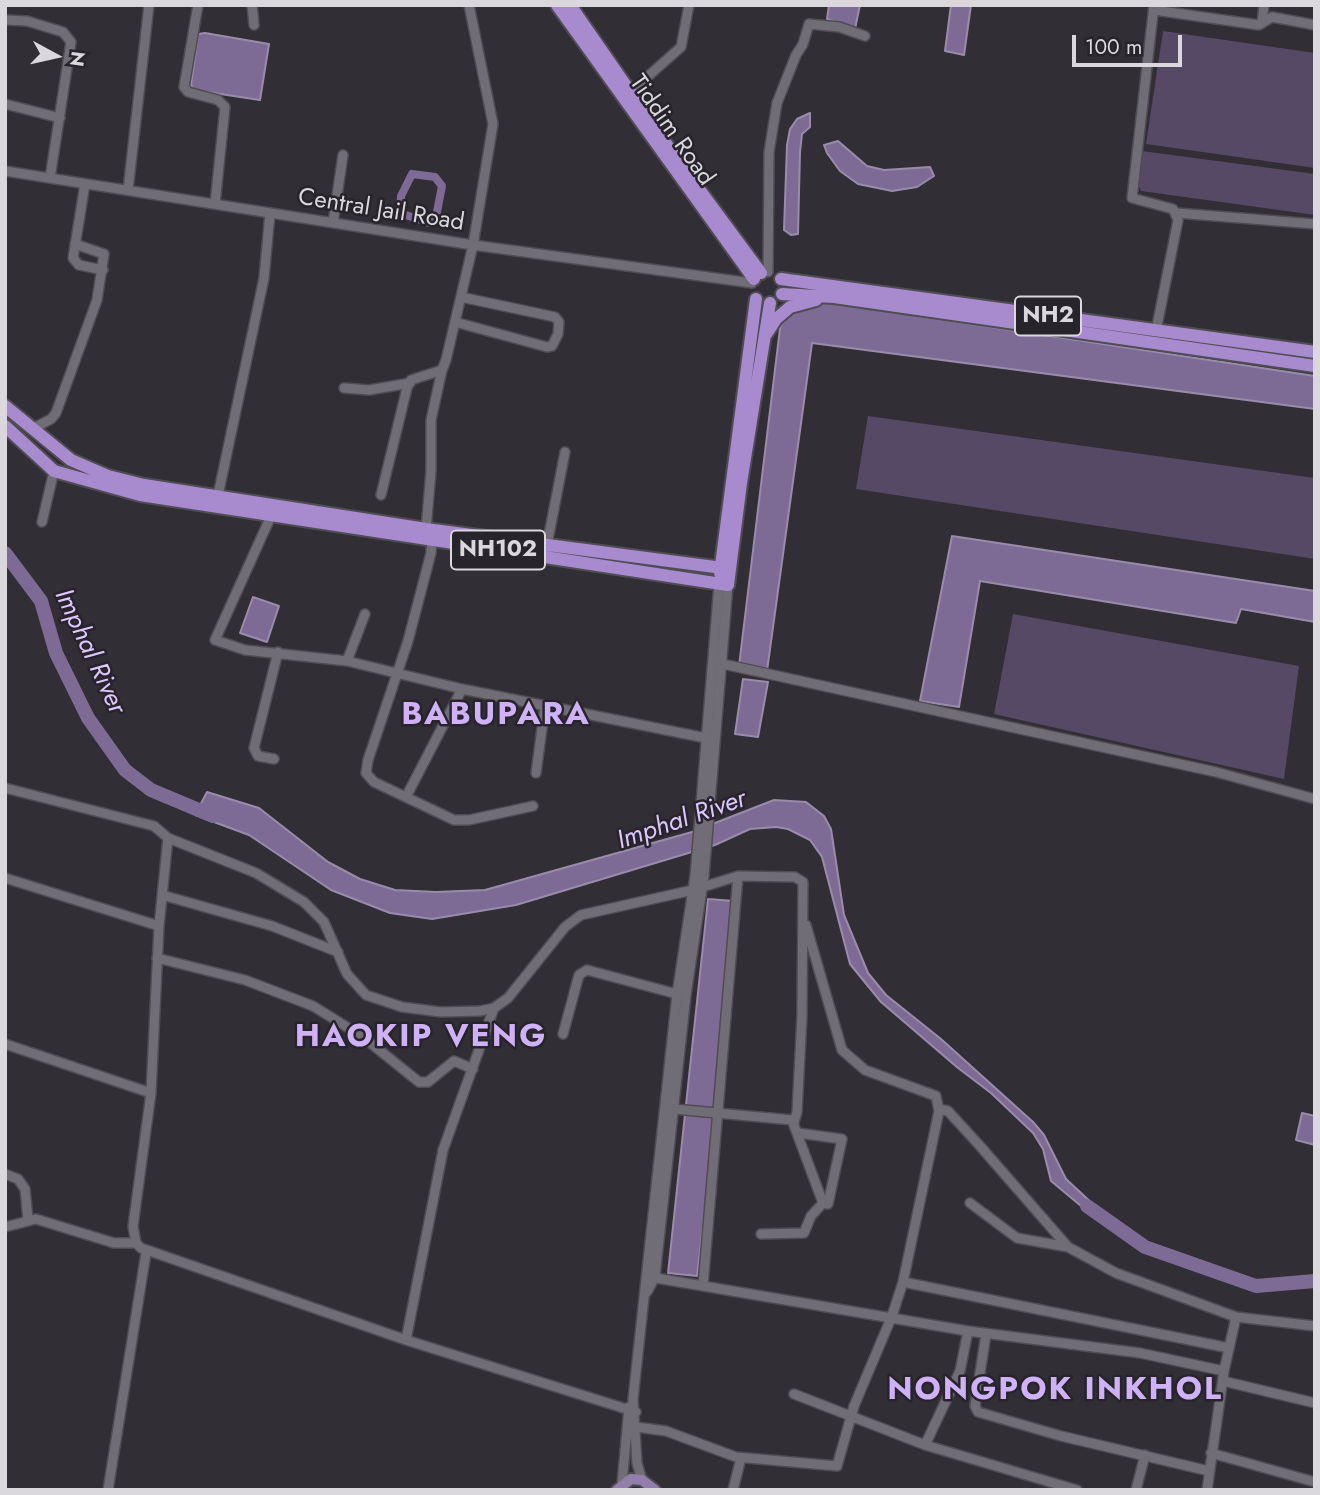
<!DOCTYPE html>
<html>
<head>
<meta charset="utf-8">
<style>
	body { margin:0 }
	#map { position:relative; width:1320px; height:1495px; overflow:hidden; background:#312e35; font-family:Jost,sans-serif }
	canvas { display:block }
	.frame { position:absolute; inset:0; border:7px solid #dad8dd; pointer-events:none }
	.north { position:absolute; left:21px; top:21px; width:70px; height:70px; -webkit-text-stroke:5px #27242b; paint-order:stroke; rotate:98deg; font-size:19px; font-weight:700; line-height:28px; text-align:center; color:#dad8dd }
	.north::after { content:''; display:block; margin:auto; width:24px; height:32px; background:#dad8dd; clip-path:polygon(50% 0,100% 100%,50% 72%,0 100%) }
	.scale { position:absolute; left:1072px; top:35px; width:110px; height:32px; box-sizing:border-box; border:4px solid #dad8dd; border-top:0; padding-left:9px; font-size:21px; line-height:24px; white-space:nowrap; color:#dad8dd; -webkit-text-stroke:5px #27242b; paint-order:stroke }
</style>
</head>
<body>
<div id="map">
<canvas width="1320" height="1495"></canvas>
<div class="frame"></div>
<div class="north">N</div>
<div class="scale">100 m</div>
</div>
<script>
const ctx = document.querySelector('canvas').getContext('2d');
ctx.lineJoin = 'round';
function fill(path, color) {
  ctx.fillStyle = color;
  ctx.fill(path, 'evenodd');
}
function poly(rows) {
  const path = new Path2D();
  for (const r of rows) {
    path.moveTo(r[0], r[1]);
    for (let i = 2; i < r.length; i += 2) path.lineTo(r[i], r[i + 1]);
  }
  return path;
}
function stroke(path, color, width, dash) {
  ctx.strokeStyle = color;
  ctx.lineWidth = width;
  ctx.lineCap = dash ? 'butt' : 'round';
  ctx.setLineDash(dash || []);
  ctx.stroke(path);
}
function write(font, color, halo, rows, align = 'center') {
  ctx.font = font + ' Jost,sans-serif';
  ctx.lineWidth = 5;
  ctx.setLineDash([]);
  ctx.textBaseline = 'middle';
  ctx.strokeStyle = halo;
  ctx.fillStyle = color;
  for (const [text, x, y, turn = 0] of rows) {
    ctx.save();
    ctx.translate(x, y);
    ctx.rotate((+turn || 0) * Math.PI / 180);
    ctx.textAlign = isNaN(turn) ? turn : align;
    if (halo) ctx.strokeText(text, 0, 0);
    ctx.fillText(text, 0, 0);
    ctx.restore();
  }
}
fill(poly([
	[1163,31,1315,53,1315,168,1146,144],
	[1142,151,1315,174,1315,215,1141,191,1138,184],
	[868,416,1315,478,1315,559,856,489],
	[1013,614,1299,666,1284,779,994,714]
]), '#554965');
const water = poly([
	[829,5,860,5,855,29,827,19,829,5],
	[951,5,971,5,964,55,945,51,951,5],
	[205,33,269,44,260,100,194,90,191,85,198,34,205,33],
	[810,113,810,127,802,134,800,152,798,234,791,235,784,230,787,145,790,129,797,119,810,113],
	[838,141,867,166,884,170,930,167,934,176,917,187,892,191,858,184,840,171,827,153,824,145,838,141],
	[825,302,1315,376,1315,409,812,343,767,671,739,666,781,320,788,313,814,303,825,302],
	[952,536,1315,591,1315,622,1241,609,1236,623,980,581,959,707,920,701,952,536],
	[253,597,279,606,267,642,240,633,253,597],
	[743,679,768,682,758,737,735,734,743,679],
	[207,792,259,808,328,862,360,879,395,890,436,892,485,890,692,832,774,800,806,802,824,816,831,829,844,915,868,973,886,995,941,1039,1033,1122,1044,1135,1066,1179,1108,1218,1087,1211,1051,1181,1043,1149,1033,1133,991,1093,958,1068,881,1002,850,964,822,857,810,840,788,829,776,827,750,829,715,845,516,905,432,919,390,913,331,890,249,835,195,815,207,792],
	[708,899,734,901,717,1106,697,1276,668,1273,708,899],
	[1302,1113,1315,1116,1315,1145,1296,1140,1302,1113]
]);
fill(water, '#7d6b96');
stroke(water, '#998cab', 2);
stroke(poly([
	[412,174,435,177,442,186,437,212,429,223,400,213,401,196,412,174]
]), '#7d6b96', 8);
stroke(poly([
	[5,553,41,601,56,653,88,718,125,770,151,790,213,816],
	[1087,1206,1145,1247,1256,1286,1315,1281]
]), '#7d6b96', 14);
const minor = poly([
	[198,5,184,87,188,92,218,100,225,107,215,204],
	[252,5,254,25],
	[1154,5,1132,198,1173,209,1178,220,1156,331],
	[1154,10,1259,25,1272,17,1315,25],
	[5,20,27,21,63,32,71,42,50,178],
	[1262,23,1264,5],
	[629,99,646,78,681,47,689,5],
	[5,104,60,118],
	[5,171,473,245,752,283],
	[85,184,73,258,79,265,103,270],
	[128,190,149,5],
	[1177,213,1315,224],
	[333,223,343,155],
	[768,272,769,152,777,103,796,55,803,44,809,24,839,27,865,36],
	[455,322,547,347,552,346,558,334,559,322,555,317,461,297],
	[442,370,431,420,431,471,426,529,432,540,431,553,408,641,368,760,366,773,374,782,454,820,469,820,533,806],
	[344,388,369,390,410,383],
	[34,428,51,419,56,413,97,300,104,254,75,244],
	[381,495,407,388,411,380,442,370,446,360,473,245,493,124,469,5],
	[217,500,264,278,270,213],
	[271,516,215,640,245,650,347,661,462,689,706,738],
	[42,522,54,471],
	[546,550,565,452],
	[347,661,365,614],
	[723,664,1216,772,1315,799],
	[274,759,258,756,254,748,278,652],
	[536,773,545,706],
	[5,788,154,826,168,838,159,926,151,1093,133,1226,136,1243,141,1248,406,1340,636,1412],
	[406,797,462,689],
	[168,838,256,873,304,902,324,922,347,974,366,995,402,1007,441,1012,480,1011,494,1008,508,998,565,927,581,915,693,890,738,876],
	[5,878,159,926],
	[162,895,272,926,338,952],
	[806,925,842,1050,865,1070,936,1096,939,1111],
	[157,958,245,980,313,1006,363,1037,419,1082,428,1082,454,1061,473,1069],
	[563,1034,579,975,587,970,677,994],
	[5,1044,151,1093],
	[674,1109,792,1120,823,1203,828,1204,842,1139,798,1133],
	[5,1174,18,1179,25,1189,28,1219],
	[970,1203,1017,1238,1068,1247],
	[5,1227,36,1219,114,1243,136,1243],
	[761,1234,804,1233,811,1216,823,1203],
	[650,1277,968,1331,1140,1353,1224,1371],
	[903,1282,1229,1348],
	[703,1285,738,876,795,877,803,882,802,1016,797,1112,794,1122],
	[647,1292,655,1277,686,995,704,876,728,585],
	[986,1334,975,1406,978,1412,1061,1436,1209,1471],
	[406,1340,443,1150,494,1008],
	[1223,1381,1315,1403],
	[794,1394,925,1445,1077,1490],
	[636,1427,666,1431,736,1457,837,1466,854,1406,892,1316,903,1282,939,1111,943,1110,948,1111,980,1146,1068,1247,1116,1273,1236,1317],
	[925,1445,960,1371,968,1331],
	[1211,1453,1315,1482],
	[642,1480,637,1463,633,1399,677,994,695,876,719,584],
	[622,1484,629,1407],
	[108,1490,146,1253],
	[733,1490,741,1458],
	[1136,1490,1145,1455],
	[1207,1490,1224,1371,1236,1317,1315,1326]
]);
const major = poly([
	[617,1490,631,1479,642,1480,655,1490]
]);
const highway = poly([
	[557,5,754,279],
	[570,5,676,158,761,273],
	[781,279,1315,352],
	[782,294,834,297,1315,366],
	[767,333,776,319,790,307,816,300],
	[5,406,71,460,108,476,144,485,426,529,730,569],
	[5,426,54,471,140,495,728,585,741,483,770,303],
	[720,573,756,299]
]);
stroke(minor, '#4f4c53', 12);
stroke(major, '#4f4c53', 14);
stroke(highway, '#4f4c53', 16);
stroke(minor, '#706d76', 9);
stroke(major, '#927eab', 10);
stroke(highway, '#a88acf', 12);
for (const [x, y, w] of [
	[1048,316,66],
	[498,550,94]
]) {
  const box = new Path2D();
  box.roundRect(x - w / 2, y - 19.5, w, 39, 5);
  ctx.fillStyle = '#27242b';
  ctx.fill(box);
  stroke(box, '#dad8dd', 2);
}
write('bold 23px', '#dad8dd', null, [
	["NH2",1048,316],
	["NH102",498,550]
]);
write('24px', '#dad8dd', '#27242b', [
	["Tiddim Road",671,131,55],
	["Central Jail Road",381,211,9]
]);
write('italic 26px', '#ddc7fe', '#27242b', [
	["Imphal River",89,652,65],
	["Imphal River",682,821,-19]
]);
ctx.letterSpacing = '2px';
write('bold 32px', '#ceb1f6', '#27242b', [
	["BABUPARA",496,716],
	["HAOKIP VENG",421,1038],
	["NONGPOK INKHOL",1055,1391]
]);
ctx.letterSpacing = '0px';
</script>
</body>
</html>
